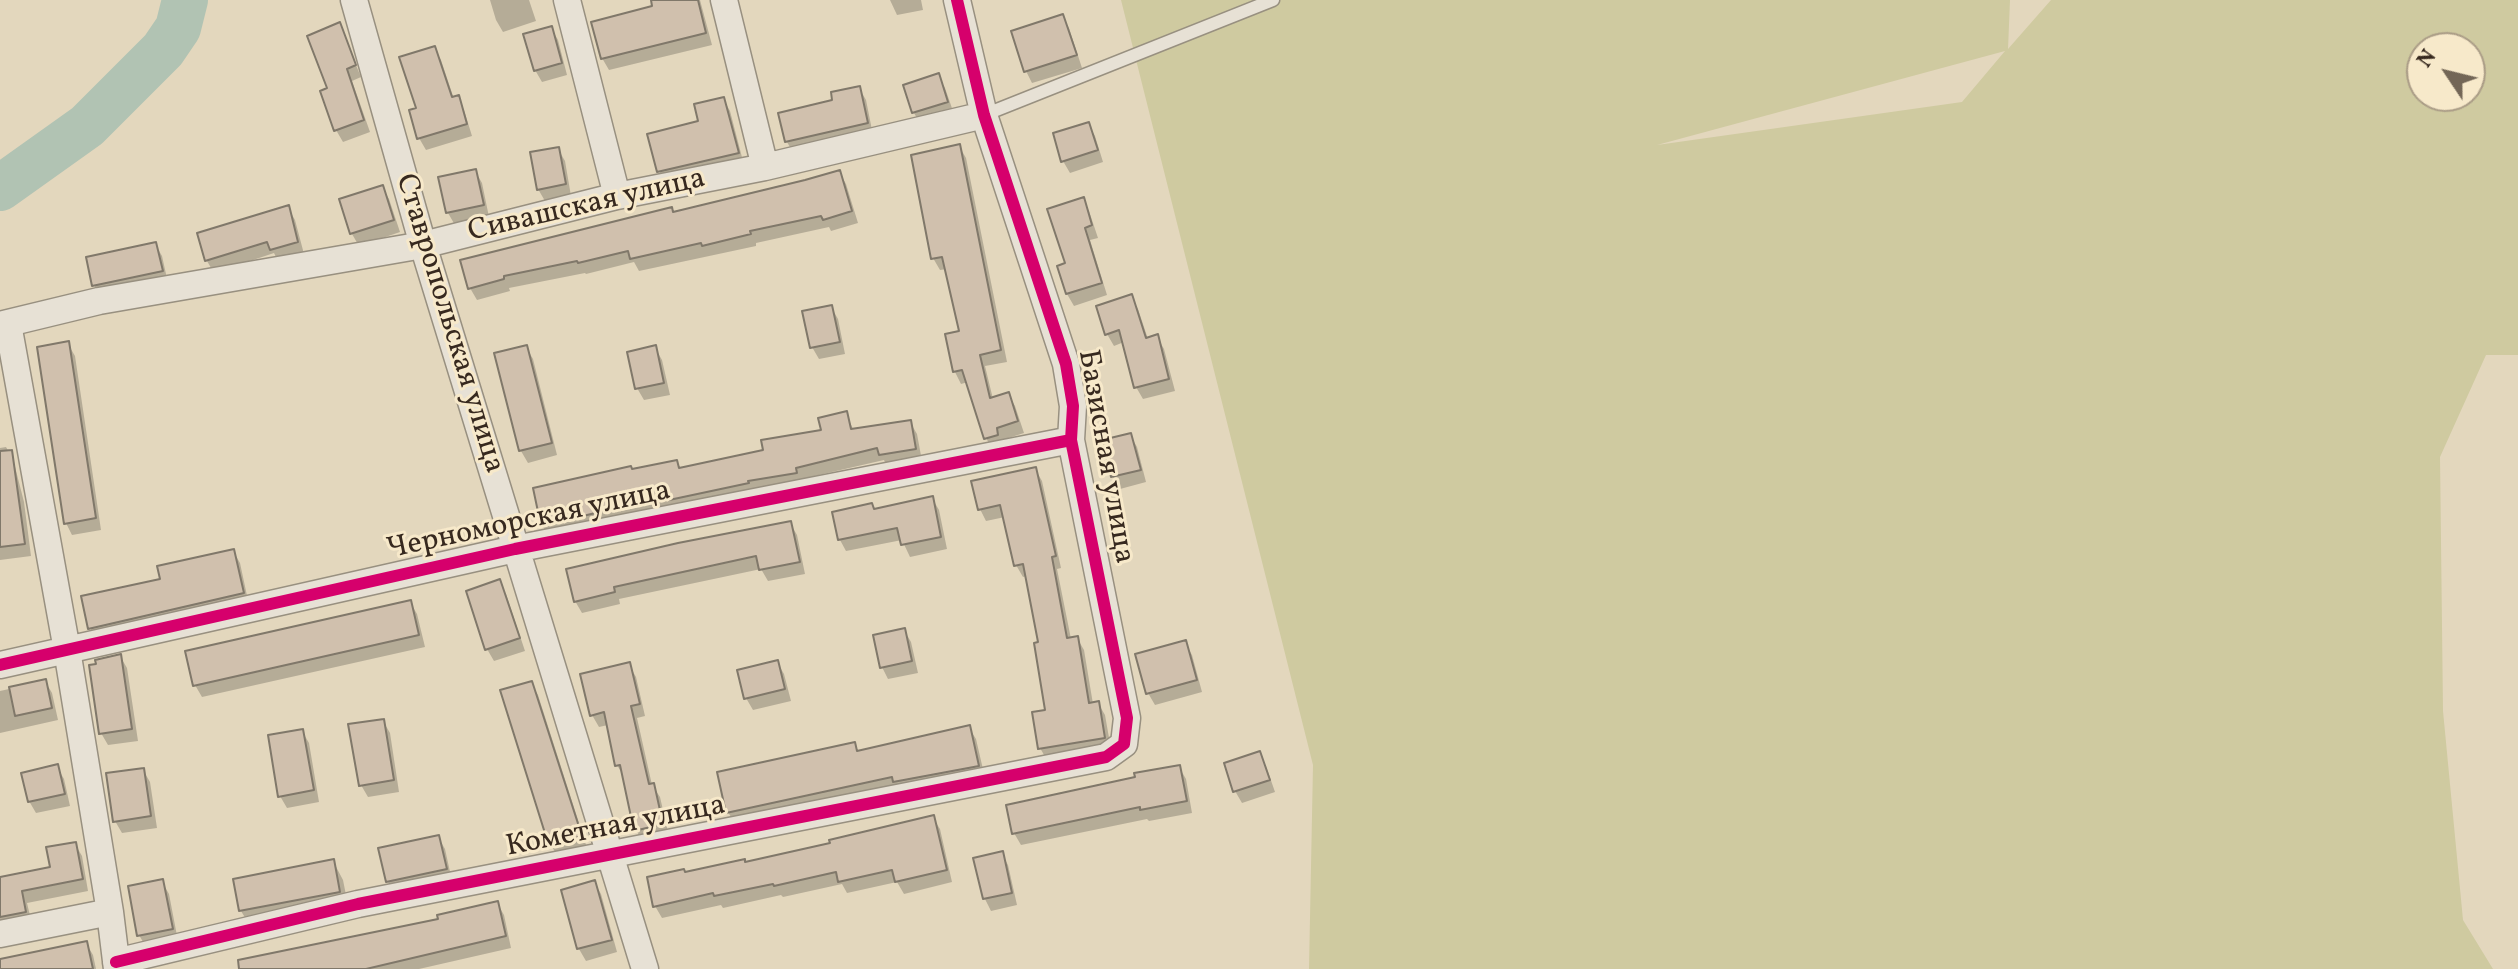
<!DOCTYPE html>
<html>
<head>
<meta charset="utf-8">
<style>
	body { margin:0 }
	#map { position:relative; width:2518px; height:969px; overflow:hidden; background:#e3d7bd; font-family:Vollkorn,serif }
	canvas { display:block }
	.north { position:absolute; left:2406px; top:32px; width:80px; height:80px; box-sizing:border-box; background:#f7e9ca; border:2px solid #aa9c86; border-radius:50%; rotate:305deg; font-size:22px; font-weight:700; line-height:32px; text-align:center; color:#37291f }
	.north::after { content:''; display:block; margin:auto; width:28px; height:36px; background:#736656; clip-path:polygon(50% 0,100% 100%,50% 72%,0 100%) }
</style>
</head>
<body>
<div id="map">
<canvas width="2518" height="969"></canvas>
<div class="north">N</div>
</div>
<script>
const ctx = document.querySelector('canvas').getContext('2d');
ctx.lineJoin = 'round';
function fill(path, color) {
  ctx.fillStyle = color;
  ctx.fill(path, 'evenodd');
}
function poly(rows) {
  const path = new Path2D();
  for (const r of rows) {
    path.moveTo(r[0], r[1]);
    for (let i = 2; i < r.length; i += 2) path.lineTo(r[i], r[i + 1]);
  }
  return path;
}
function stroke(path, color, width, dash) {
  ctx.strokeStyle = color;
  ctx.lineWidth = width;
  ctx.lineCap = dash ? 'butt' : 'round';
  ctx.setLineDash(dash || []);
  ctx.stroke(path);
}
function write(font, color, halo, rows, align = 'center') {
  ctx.font = font + ' Vollkorn,serif';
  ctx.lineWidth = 6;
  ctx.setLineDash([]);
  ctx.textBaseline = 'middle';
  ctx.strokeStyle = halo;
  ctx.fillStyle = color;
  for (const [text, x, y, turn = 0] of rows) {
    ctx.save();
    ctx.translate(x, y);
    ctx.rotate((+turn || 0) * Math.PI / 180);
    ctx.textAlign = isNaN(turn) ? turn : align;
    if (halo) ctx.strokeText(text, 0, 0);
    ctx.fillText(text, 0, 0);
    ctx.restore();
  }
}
fill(poly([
	[1121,0,2010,0,2008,49,2051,0,2518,0,2518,355,2486,355,2440,457,2443,711,2463,920,2493,969,1309,969,1313,765],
	[2422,48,2470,48,2470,96,2422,96],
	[2005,51,1962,102,1657,145]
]), '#cfcaa0');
fill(poly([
	[490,0,529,0,536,21,503,32,496,20],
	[655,0,700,0,712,45,609,70,602,58,655,8],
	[890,0,921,0,923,10,897,15],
	[1062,16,1069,28,1082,68,1032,83,1026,71],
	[339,25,361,77,352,81,370,132,343,142,336,130,330,89],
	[551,28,558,40,567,75,542,82,535,70],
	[434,48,441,60,454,99,458,98,464,110,472,136,426,150,419,138,418,110],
	[938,76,945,88,954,114,921,125,914,113,906,86],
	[859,88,866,100,873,135,794,154,787,142,780,115,835,102],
	[723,99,730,111,744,165,666,183,659,171],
	[1088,124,1095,136,1103,162,1070,173,1063,161],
	[959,146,966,158,1007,362,985,366,993,399,1008,394,1015,406,1024,433,1002,440,1004,447,993,450,986,438,968,382,961,384,955,372,961,333,947,269,940,270,933,258],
	[558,149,565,161,571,196,545,201,538,189],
	[475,171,482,183,489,217,455,225,448,213,441,178],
	[839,172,846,184,858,223,831,231,829,227,756,243,756,246,639,271,634,262,586,274,585,273,509,288,510,291,477,300,470,288,674,214],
	[382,187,389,199,400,232,359,246,352,234,341,200],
	[1083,200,1089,211,1098,238,1090,240,1107,295,1074,306,1067,294,1059,267,1067,265],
	[288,208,295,220,304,254,278,261,274,253,214,273,207,261,199,234],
	[155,244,162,256,168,283,101,297,94,285],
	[1131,297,1138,309,1148,339,1157,337,1164,349,1175,391,1143,399,1136,387,1124,342,1114,346,1107,334],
	[831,307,838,319,845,354,819,359,812,347],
	[68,344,75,356,101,530,72,535,66,523],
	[526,347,533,359,557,455,528,463,521,451,497,355],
	[655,348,662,360,670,395,644,400,637,388],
	[846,414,854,431,910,422,917,434,922,461,887,467,884,460,549,537,542,525,632,471,676,462,680,469,765,452,823,432],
	[1130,435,1137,447,1146,482,1120,489,1113,477,1104,442],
	[6,447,13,459,24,502,31,556,0,560,0,448],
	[1035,469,1042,481,1061,568,1057,569,1071,639,1077,638,1084,650,1093,704,1098,703,1105,715,1111,749,1047,760,1040,748,1048,712,1040,644,1027,576,1023,577,1016,565,1005,517,986,521,980,509],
	[932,498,939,510,947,549,910,557,902,540,846,551,840,540,874,511],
	[790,523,797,535,805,574,768,581,761,569,619,599,620,604,582,613,575,601],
	[233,551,240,563,249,605,97,640,90,628],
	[499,582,506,594,525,651,494,661,487,649],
	[410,602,417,614,425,647,202,697,195,685],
	[904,630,911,642,918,673,888,679,882,667],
	[1185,643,1192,655,1202,692,1155,705,1148,693],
	[120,656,127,668,138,741,108,745,101,733],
	[777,662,784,674,791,701,753,710,746,698],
	[629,665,636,677,645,716,637,718,652,785,660,797,669,836,643,842,636,830,624,777,617,765,608,725,599,727,592,715],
	[45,681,52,693,58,720,0,733,0,691],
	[531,683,538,695,587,848,558,857,551,845],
	[383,721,390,733,399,792,368,797,361,785],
	[969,728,976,739,985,778,735,824,728,812,854,744,858,752],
	[302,731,309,743,319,802,287,808,280,796],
	[1259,754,1266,766,1275,792,1242,803,1235,791],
	[57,767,64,779,70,806,36,813,29,801],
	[1179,767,1186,779,1192,813,1149,821,1147,819,1021,845,1014,833],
	[143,770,150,782,157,828,122,833,115,821],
	[933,818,940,829,952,882,904,894,897,882,847,893,842,884,783,897,781,895,723,908,721,905,662,918,655,906,685,874,745,864],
	[438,837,445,849,452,881,395,893,388,882],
	[75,844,82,856,88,891,27,903,32,924,0,931,0,880,52,868],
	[1002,854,1008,865,1017,905,991,911,985,899],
	[333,861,343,880,349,910,252,929,241,911],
	[162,882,169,894,178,941,146,947,139,935],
	[594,882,601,894,617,952,586,961,579,949,563,891],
	[497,903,504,915,511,948,419,969,260,969],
	[86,943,93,955,96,969,0,969,0,962]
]), '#0003');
stroke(poly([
	[0,188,87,126,163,50,178,28,185,0]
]), '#b1c3b3', 46);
const building = poly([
	[651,0,698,0,706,33,601,59,591,22,652,6,651,0],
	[1063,14,1077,55,1024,72,1011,31,1063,14],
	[340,22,356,65,347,69,364,120,334,131,320,91,327,88,307,36,340,22],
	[552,26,562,63,534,71,523,34,552,26],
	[435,46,452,97,459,95,467,124,417,139,409,110,416,108,399,57,435,46],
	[939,73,948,102,912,113,903,85,939,73],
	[860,86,868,123,785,142,778,113,832,100,831,92,860,86],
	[724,97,739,153,657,172,647,134,698,121,694,104,724,97],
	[1089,122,1098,150,1061,162,1053,133,1089,122],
	[960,144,1001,350,980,355,990,398,1009,392,1018,421,997,428,998,435,984,439,962,370,953,372,945,334,959,331,942,257,931,259,911,155,960,144],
	[559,147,566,184,537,190,530,152,559,147],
	[476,169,484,205,446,213,438,177,476,169],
	[840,170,852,211,823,220,821,216,750,231,751,234,702,246,701,243,630,259,628,251,578,263,577,261,504,276,504,279,468,289,460,260,672,207,673,212,805,180,840,170],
	[383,185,394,220,350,234,339,199,383,185],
	[1084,197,1092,225,1085,228,1102,283,1066,294,1057,266,1065,263,1047,209,1084,197],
	[289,205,298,242,270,250,267,242,205,261,197,233,289,205],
	[156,242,163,271,92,286,86,257,156,242],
	[1132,294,1146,338,1158,334,1169,379,1134,388,1119,330,1105,335,1096,306,1132,294],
	[832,305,840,342,810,348,802,311,832,305],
	[69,341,96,518,64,524,37,347,69,341],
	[527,345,552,443,519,451,494,353,527,345],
	[656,345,664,383,635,389,627,352,656,345],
	[847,411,851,429,911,420,916,449,879,455,877,448,796,468,797,473,748,481,749,483,655,503,654,499,541,526,533,488,631,466,632,469,677,460,679,468,763,450,761,440,821,430,818,418,847,411],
	[1131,433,1141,470,1111,477,1102,440,1131,433],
	[12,450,25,544,0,547,0,451,12,450],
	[1036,467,1056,556,1052,557,1067,638,1078,636,1089,703,1099,701,1105,738,1038,749,1032,712,1045,710,1034,643,1038,642,1023,564,1014,566,1000,505,978,510,971,481,1036,467],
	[933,496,941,537,901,545,897,528,838,540,832,512,872,503,874,509,933,496],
	[791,521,800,562,759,570,756,556,614,587,615,592,574,602,566,569,678,543,791,521],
	[234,549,244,593,88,629,81,596,160,579,157,566,234,549],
	[500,579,520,638,485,650,466,591,500,579],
	[411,600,419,635,193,686,185,651,411,600],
	[905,628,912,661,880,668,873,635,905,628],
	[1186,640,1197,680,1146,694,1135,654,1186,640],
	[121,654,132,729,99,734,89,665,96,664,95,660,121,654],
	[778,660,785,689,744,699,737,670,778,660],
	[630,662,640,704,631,706,649,784,654,783,663,824,634,831,620,765,615,766,604,712,590,716,580,674,630,662],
	[46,679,52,708,15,716,9,687,46,679],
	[532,681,582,836,549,846,500,690,532,681],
	[384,719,394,780,359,786,348,724,384,719],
	[970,725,979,766,893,782,892,777,726,813,717,772,855,742,857,751,970,725],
	[303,729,314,790,278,797,268,735,303,729],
	[1260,751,1270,780,1233,792,1224,763,1260,751],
	[58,764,65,794,28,802,21,773,58,764],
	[1180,765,1187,801,1140,810,1140,807,1012,834,1006,805,1135,777,1134,773,1180,765],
	[144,768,151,816,113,822,106,773,144,768],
	[934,815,947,870,895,882,892,870,838,882,836,872,774,886,773,884,714,896,713,893,653,907,647,877,684,869,685,872,745,859,745,862,830,843,829,840,934,815],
	[439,835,447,869,386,882,378,848,439,835],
	[76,842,83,879,22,891,26,912,0,917,0,877,50,867,46,847,76,842],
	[1003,851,1012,893,983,899,973,858,1003,851],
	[334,859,340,892,239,911,233,879,334,859],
	[163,879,173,929,137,936,128,886,163,879],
	[595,880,612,940,577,949,561,890,595,880],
	[498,901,506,936,366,969,239,969,238,960,438,919,437,915,498,901],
	[87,941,93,969,0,969,0,959,87,941]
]);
fill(building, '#d0c0ad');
stroke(building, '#80786a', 2);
const service = poly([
	[984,115,1273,0]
]);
const minor = poly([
	[354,0,423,245,645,969],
	[567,0,617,196],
	[724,0,765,167],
	[8,324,67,650,110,912,117,969],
	[0,325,99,301,423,245,617,196,765,167,984,115],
	[0,665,515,549,1071,440],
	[0,934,110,912],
	[116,962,358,904,1106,757,1124,744,1127,718,1071,440,1073,406,1066,364,984,115,957,0]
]);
stroke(service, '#989080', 15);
stroke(minor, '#989080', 29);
stroke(service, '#e7e1d5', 12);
stroke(minor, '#e7e1d5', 26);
stroke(poly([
	[0,665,515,549,1071,440],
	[116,962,358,904,1106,757,1124,744,1127,718,1071,440,1073,406,1066,364,984,115,957,0]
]), '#d6006c', 12);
write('30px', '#37291f', '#f7e9ca', [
	["Сивашская улица",587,207,-13],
	["Ставропольская улица",448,324,73],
	["Базисная улица",1104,457,80],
	["Черноморская улица",529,522,-12],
	["Кометная улица",616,828,-11]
]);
</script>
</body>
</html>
